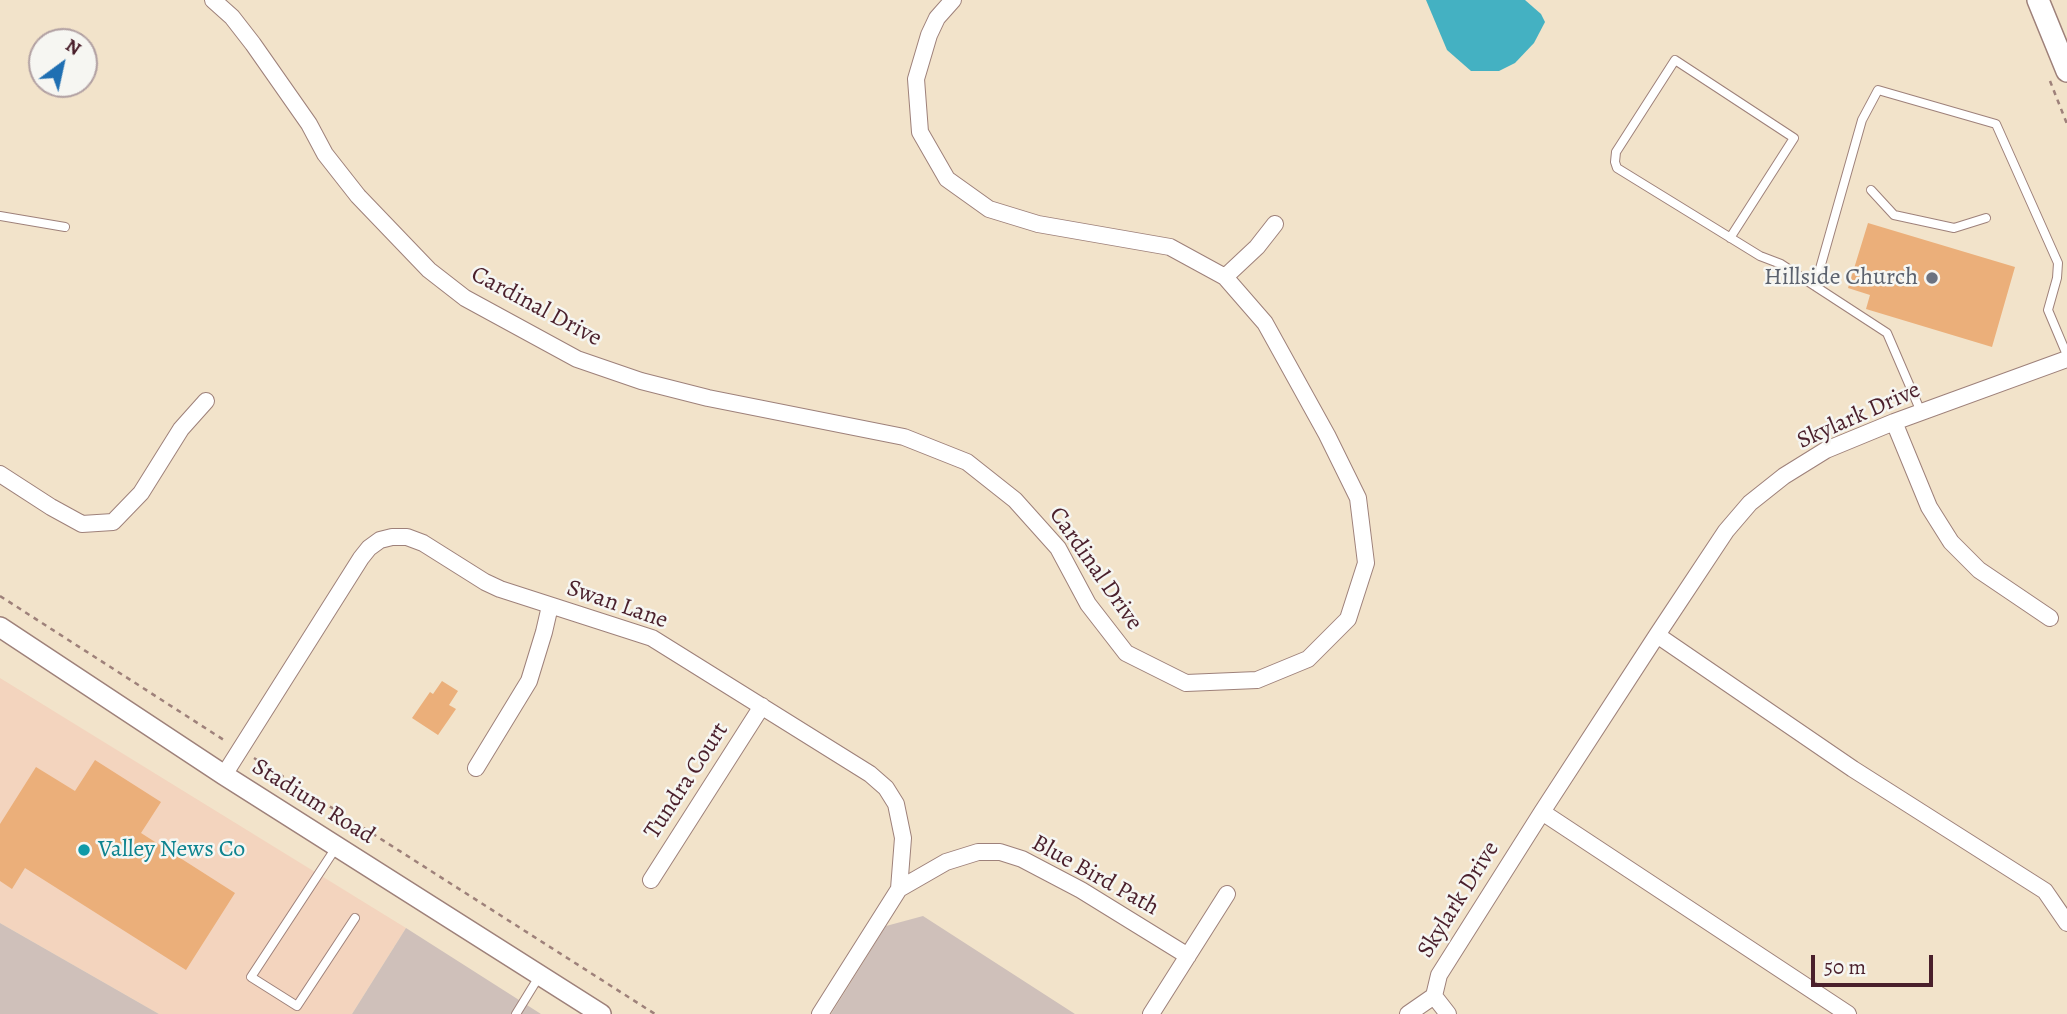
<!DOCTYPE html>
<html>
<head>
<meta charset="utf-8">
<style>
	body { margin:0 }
	#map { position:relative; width:2067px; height:1014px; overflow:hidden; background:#f2e3ca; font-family:Alegreya,serif }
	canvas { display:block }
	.north { position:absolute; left:28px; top:28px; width:70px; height:70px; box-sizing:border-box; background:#f6f6f2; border:2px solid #b1a0a2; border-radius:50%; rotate:33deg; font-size:19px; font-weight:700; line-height:28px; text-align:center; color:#4a1f2b }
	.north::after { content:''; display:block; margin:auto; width:24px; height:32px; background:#1f6fb2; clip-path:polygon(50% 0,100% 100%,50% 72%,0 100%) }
	.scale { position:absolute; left:1811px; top:955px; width:122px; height:32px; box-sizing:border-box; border:4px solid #4a1f2b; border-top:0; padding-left:9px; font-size:21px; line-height:24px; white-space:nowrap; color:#4a1f2b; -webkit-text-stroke:5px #f6f6f2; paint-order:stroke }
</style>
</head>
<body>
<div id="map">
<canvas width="2067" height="1014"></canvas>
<div class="north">N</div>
<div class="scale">50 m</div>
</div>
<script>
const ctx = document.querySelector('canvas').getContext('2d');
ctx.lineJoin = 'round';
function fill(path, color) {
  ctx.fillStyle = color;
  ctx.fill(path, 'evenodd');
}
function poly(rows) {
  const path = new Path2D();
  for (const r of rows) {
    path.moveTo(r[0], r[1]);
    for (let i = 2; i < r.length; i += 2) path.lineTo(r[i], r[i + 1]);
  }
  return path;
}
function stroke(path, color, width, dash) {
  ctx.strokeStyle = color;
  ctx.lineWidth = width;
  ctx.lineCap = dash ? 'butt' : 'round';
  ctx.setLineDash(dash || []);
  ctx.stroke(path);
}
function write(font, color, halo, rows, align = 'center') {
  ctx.font = font + ' Alegreya,serif';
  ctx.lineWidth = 5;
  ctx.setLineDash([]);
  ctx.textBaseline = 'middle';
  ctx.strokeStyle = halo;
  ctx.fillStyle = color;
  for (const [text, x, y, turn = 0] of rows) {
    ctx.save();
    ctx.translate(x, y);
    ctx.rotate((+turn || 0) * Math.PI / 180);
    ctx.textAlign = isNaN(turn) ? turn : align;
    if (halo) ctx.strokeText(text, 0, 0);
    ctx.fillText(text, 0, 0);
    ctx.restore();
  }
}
fill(poly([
	[0,678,406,928,352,1014,159,1014,0,923]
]), '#f3d4be');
fill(poly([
	[923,916,1075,1014,831,1014,886,926],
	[0,923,159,1014,0,1014],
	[406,928,541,1014,352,1014]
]), '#cfc0ba');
fill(poly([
	[1426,0,1525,0,1541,14,1545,22,1534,43,1515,63,1499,71,1471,71,1447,50]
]), '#44b1c2');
fill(poly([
	[1868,223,2015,267,1992,347,1866,309,1870,295,1848,288],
	[442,681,458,691,449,705,456,709,438,735,412,718,430,692,433,694],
	[95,760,161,802,141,833,235,893,186,970,25,868,12,889,0,881,0,824,36,767,75,791]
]), '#ebaf7a');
const service = poly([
	[1871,190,1894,215,1954,228,1986,218],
	[0,216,65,227],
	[1730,238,1794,138,1675,60,1616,152,1615,162,1617,168,1760,256,1781,264,1887,333,1921,412],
	[1815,286,1862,120,1878,90,1996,124,2058,263,2057,278,2048,310,2067,355],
	[337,846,251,977,297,1006,355,918],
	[516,1014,540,975]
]);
const minor = poly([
	[213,0,232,17,253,44,309,124,325,154,358,196,429,270,465,298,577,359,641,381,708,398,904,437,967,462,1015,500,1058,548,1088,604,1126,653,1186,683,1257,680,1308,659,1348,619,1366,563,1358,498,1327,435,1265,323,1225,277,1170,247,1038,224,989,209,947,179,920,132,916,79,929,35,937,18,953,0],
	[1225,277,1257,247,1275,224],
	[1894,422,1929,507,1951,542,1979,570,2050,618],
	[0,474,51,507,82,524,113,522,141,493,181,429,206,401],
	[1657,635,1853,769,2045,891,2067,923],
	[476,768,529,681,544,632,550,606],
	[224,775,361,558,369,548,380,540,392,537,407,537,423,543,485,582,500,589,652,638,870,774,886,788,896,804,903,838,899,889,820,1014],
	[1542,812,1848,1014],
	[651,880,762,706],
	[899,889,946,862,978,852,1000,852,1022,859,1081,890,1188,956],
	[1151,1014,1227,894],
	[1408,1014,1434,996],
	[1448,1014,1434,996,1439,975,1542,812,1657,635,1726,531,1750,503,1784,476,1826,450,1894,422,2067,359]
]);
const tertiary = poly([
	[0,627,224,775,601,1014]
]);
const secondary = poly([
	[2038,0,2067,71]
]);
stroke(service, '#9e817a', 10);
stroke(minor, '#9e817a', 18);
stroke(tertiary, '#9e817a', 22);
stroke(secondary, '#9e817a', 24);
stroke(poly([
	[2050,81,2067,124],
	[0,596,227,742],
	[254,758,655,1014]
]), '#9e817a', 2.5, [5, 5]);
stroke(service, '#fff', 8);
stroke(minor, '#fff', 16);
stroke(tertiary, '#fff', 19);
stroke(secondary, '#fff', 21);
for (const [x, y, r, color] of [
	[1932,278,7,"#6b7280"],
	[84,850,7,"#0f9aa8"]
]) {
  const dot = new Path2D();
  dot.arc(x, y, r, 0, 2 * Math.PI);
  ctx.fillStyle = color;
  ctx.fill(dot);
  stroke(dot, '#f6f6f2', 2.5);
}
write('24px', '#5b616d', '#f6f6f2', [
	["Hillside Church",1918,278]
], 'right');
write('24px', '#4a1f2b', '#f6f6f2', [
	["Cardinal Drive",536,307,28],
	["Skylark Drive",1859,416,-24],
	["Cardinal Drive",1095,569,55],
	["Swan Lane",617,605,19],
	["Tundra Court",687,781,-57],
	["Stadium Road",313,802,32],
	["Blue Bird Path",1095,876,29],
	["Skylark Drive",1459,900,-58]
]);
write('24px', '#0d838f', '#f6f6f2', [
	["Valley News Co",98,850]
], 'left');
</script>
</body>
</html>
